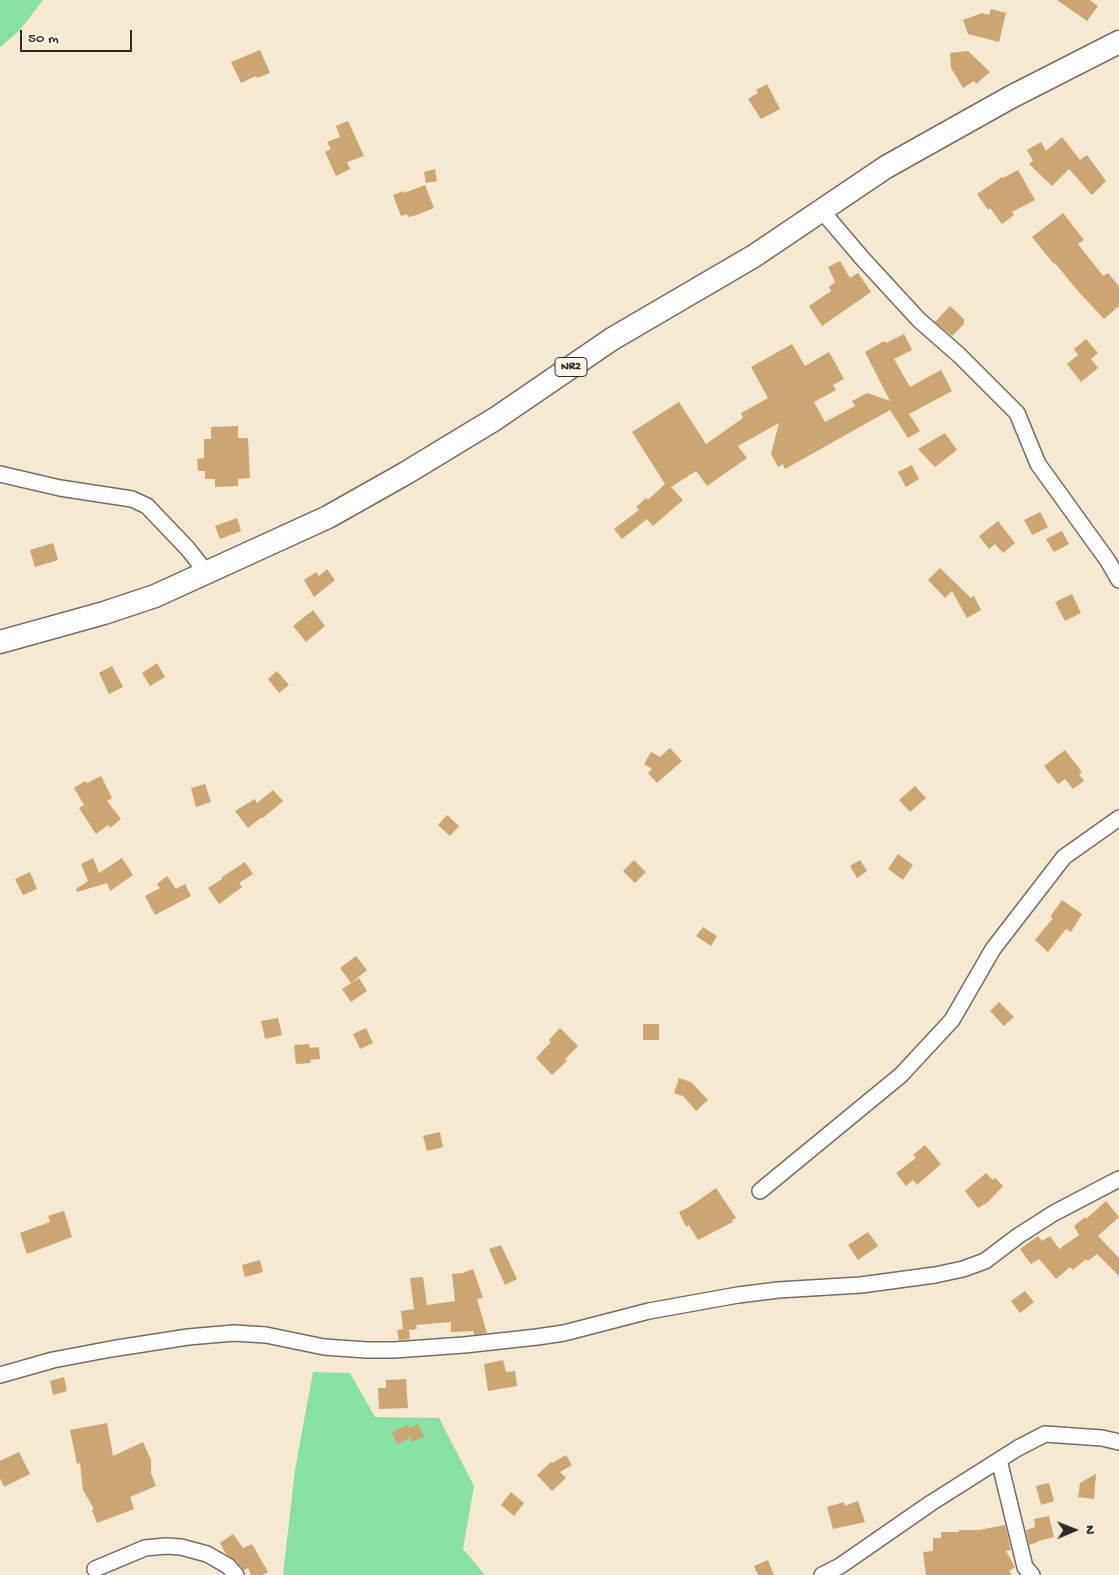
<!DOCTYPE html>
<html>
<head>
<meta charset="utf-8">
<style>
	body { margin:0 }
	#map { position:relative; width:1119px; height:1575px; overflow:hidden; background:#f6e9d1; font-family:"Gochi Hand",sans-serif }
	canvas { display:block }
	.north { position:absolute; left:1049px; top:1505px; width:50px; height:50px; -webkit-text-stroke:4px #fcf5e5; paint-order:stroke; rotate:89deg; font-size:14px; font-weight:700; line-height:20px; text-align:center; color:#2b2b2b }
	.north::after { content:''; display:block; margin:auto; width:18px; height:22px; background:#2b2b2b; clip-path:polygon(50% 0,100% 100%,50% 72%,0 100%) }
	.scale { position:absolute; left:20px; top:30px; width:112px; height:22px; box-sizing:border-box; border:2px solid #2b2b2b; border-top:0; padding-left:6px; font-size:15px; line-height:18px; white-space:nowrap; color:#2b2b2b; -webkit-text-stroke:4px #fcf5e5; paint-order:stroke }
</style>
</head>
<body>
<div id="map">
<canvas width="1119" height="1575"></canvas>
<div class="north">N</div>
<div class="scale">50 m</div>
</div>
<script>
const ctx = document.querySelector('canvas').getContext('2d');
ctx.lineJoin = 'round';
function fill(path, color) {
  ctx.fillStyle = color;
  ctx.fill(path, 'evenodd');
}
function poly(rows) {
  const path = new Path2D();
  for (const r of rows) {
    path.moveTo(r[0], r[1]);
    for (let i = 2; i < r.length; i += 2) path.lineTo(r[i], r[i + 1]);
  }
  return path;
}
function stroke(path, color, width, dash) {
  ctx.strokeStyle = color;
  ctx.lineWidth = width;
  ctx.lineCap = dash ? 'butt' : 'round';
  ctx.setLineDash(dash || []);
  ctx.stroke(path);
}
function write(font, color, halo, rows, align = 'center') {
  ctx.font = font + ' "Gochi Hand",sans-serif';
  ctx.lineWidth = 4;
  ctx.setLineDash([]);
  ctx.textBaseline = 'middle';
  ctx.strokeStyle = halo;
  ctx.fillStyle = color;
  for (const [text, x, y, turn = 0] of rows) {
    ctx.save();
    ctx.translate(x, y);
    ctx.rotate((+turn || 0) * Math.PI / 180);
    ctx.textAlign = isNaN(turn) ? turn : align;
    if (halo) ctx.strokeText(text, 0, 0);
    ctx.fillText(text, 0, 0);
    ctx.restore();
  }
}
fill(poly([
	[0,0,43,0,20,30,0,47],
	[313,1372,350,1373,375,1417,439,1418,474,1486,463,1549,485,1575,283,1575,295,1470]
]), '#89e0a3');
fill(poly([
	[1057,0,1090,0,1098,6,1087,21],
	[991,9,1006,13,999,42,968,34,963,20,982,13,989,15],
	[260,50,270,73,257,78,256,76,241,83,231,62],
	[968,51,990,72,976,84,974,81,963,88,951,68,950,53],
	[767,84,780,109,761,119,748,99,758,93,756,90],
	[348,121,364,156,347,162,350,169,336,176,325,152,331,149,327,142,340,137,336,126],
	[1062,137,1080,160,1087,155,1106,181,1092,195,1069,169,1052,186,1029,164,1033,161,1027,150,1041,142,1046,151],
	[435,169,437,181,426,183,424,172],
	[1018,170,1035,200,1012,212,1014,215,1002,224,990,208,988,210,977,194,1002,177,1003,178],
	[425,185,434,208,417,215,408,217,407,214,401,216,393,195,403,191,404,193],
	[1063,213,1084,240,1078,244,1103,276,1108,273,1119,286,1119,306,1104,319,1077,290,1055,263,1054,264,1032,237],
	[840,261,850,278,858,273,871,292,822,326,809,306,831,291,829,287,835,282,828,267],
	[950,306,964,319,964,324,952,336,935,322],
	[904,334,912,350,894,359,910,387,941,370,952,391,909,414,920,431,908,438,890,410,785,469,783,464,778,467,771,454,779,423,738,446,747,458,707,486,696,471,671,487,683,500,653,526,647,519,622,539,614,529,639,510,636,507,646,498,648,500,665,484,632,432,679,402,706,444,743,418,741,413,768,398,751,367,792,344,805,366,829,352,844,379,833,385,836,390,814,402,825,422,855,406,852,401,867,393,890,401,865,352,884,341,886,343],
	[1086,339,1098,353,1091,359,1098,368,1081,382,1067,364,1078,355,1074,349],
	[238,426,238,438,248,438,250,478,238,479,238,486,215,487,215,479,205,479,205,471,198,471,197,459,204,458,204,439,211,439,211,427],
	[945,433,957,450,935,467,918,449],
	[912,465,919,479,906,487,898,472],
	[1040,512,1048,527,1032,535,1024,520],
	[237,518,241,531,220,539,215,526],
	[998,521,1015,543,1003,553,995,544,989,549,979,536],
	[1062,531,1069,544,1054,552,1046,539],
	[53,543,58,560,35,567,30,550],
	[940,568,971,598,974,596,981,610,967,618,952,591,945,598,928,580],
	[327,569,335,580,314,597,304,580,316,572,319,576],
	[1072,594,1081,613,1065,621,1055,602],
	[313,610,325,626,306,642,293,626],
	[157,663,165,677,150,686,142,673],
	[112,666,123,687,109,694,99,673],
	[277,671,289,685,279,693,268,679],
	[670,748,682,761,657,783,648,773,652,769,644,764,651,752,660,757],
	[1065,750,1082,772,1079,774,1084,781,1073,789,1065,779,1058,784,1044,766],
	[101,776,112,798,107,801,121,819,110,828,108,825,96,834,79,808,84,805,74,788,85,781,87,783],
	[205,784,211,802,196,807,191,788],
	[915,786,926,798,910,812,899,800],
	[273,790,283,801,263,818,262,817,248,828,235,811,255,799,257,803],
	[447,815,459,826,450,836,438,825],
	[898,854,913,865,903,880,888,869],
	[93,858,99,873,122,858,133,875,110,891,107,883,77,892,76,889,88,881,81,864],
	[634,860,646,872,635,883,623,871],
	[860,860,867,871,857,878,850,866],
	[245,862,253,874,239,883,242,887,219,904,208,888,222,879,222,877],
	[30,872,37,889,23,895,15,879],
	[167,876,176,889,185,884,191,896,155,915,145,896,160,888,157,884],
	[1062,900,1082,914,1071,932,1066,929,1048,952,1035,940,1053,918,1050,917],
	[703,927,717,936,711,946,696,936],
	[356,956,367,970,351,983,340,968],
	[359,978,367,991,351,1002,342,989],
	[999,1002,1014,1017,1004,1026,990,1011],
	[278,1018,282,1035,265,1039,261,1021],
	[643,1024,659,1024,659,1040,643,1040],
	[366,1028,373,1043,360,1049,353,1034],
	[560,1028,578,1046,565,1059,567,1061,552,1075,536,1058,551,1042,549,1040],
	[309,1044,310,1048,319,1047,320,1059,310,1060,311,1063,296,1064,294,1045],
	[679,1078,691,1082,708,1100,696,1111,683,1096,674,1093],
	[440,1132,443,1147,427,1151,423,1136],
	[925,1145,941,1164,917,1185,913,1180,906,1186,896,1173,916,1158,913,1155],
	[986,1173,993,1180,995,1178,1003,1186,988,1202,978,1208,965,1191],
	[716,1188,736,1218,732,1220,733,1222,698,1240,689,1225,686,1227,679,1212,689,1207],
	[1106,1201,1119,1217,1098,1236,1119,1258,1119,1276,1097,1254,1088,1261,1086,1259,1073,1270,1070,1267,1056,1279,1039,1259,1031,1264,1020,1249,1038,1236,1042,1241,1050,1236,1059,1249,1079,1235,1074,1226,1085,1217,1086,1219],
	[64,1211,72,1237,27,1254,20,1233,50,1222,48,1216],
	[868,1232,878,1246,858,1260,848,1245],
	[501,1245,517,1279,505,1285,489,1249],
	[260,1260,263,1272,245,1277,242,1265],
	[473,1269,483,1298,477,1299,487,1333,474,1335,473,1331,451,1332,451,1322,416,1325,417,1329,409,1330,410,1339,399,1340,397,1330,403,1329,401,1311,414,1309,410,1278,423,1277,427,1305,455,1301,452,1274,463,1273],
	[1025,1291,1034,1302,1020,1313,1011,1301],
	[503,1360,506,1372,515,1371,517,1386,488,1391,484,1364],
	[64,1377,67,1391,53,1395,50,1381],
	[406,1379,408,1408,379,1409,378,1388,386,1388,386,1380],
	[107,1423,113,1456,143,1442,151,1460,151,1473,156,1486,130,1497,134,1509,97,1523,92,1510,94,1509,83,1490,80,1463,77,1464,70,1430],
	[418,1424,424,1437,412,1442,409,1433,409,1439,397,1444,392,1432,408,1425,409,1428],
	[19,1452,30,1474,4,1487,0,1478,0,1461],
	[566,1455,572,1465,560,1472,566,1478,552,1491,537,1475,551,1462,552,1463],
	[1096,1474,1094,1499,1078,1497,1080,1483],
	[1049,1483,1054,1501,1041,1505,1036,1486],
	[511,1492,524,1503,514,1516,501,1505],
	[858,1501,865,1522,833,1529,827,1507,844,1502,845,1506],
	[1049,1516,1054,1537,1038,1541,1038,1542,1029,1545,1026,1530,1035,1527,1034,1519],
	[1005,1525,1011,1550,1006,1551,1015,1567,1009,1571,1012,1575,926,1575,923,1552,933,1551,933,1538,941,1538,941,1532,959,1532,959,1530,979,1530],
	[233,1534,243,1548,252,1544,268,1572,262,1575,251,1575,248,1568,244,1570,235,1560,226,1554,220,1543],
	[768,1560,774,1575,758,1575,754,1566]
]), '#cba572');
const minor = poly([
	[822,211,862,258,919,320,959,355,1017,413,1038,464,1108,561,1119,580],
	[0,474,60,488,132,499,147,506,188,549,206,572],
	[760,1191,901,1075,952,1020,993,949,1064,857,1119,818],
	[0,1375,53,1360,111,1349,188,1337,234,1333,266,1335,324,1347,367,1350,394,1350,464,1345,537,1337,564,1333,649,1311,738,1295,778,1290,861,1285,935,1275,963,1269,985,1261,1018,1236,1054,1213,1119,1179],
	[999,1460,1025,1567,1032,1575],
	[95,1569,145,1548,166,1546,181,1547,207,1554,228,1566,236,1575],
	[822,1575,840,1566,931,1503,1018,1448,1045,1434,1102,1438,1119,1442]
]);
const highway = poly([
	[0,642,104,613,155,596,328,517,406,473,495,419,612,339,754,256,886,167,1011,97,1119,42]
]);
stroke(minor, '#726e65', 18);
stroke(highway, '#726e65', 25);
stroke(minor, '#fff', 15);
stroke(highway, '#fff', 22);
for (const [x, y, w] of [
	[571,367,32]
]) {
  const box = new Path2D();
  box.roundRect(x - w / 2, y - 9.5, w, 19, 4);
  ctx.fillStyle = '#fcf5e5';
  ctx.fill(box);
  stroke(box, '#2b2b2b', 1);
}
write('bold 12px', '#2b2b2b', null, [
	["NR2",571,367]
]);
</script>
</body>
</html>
